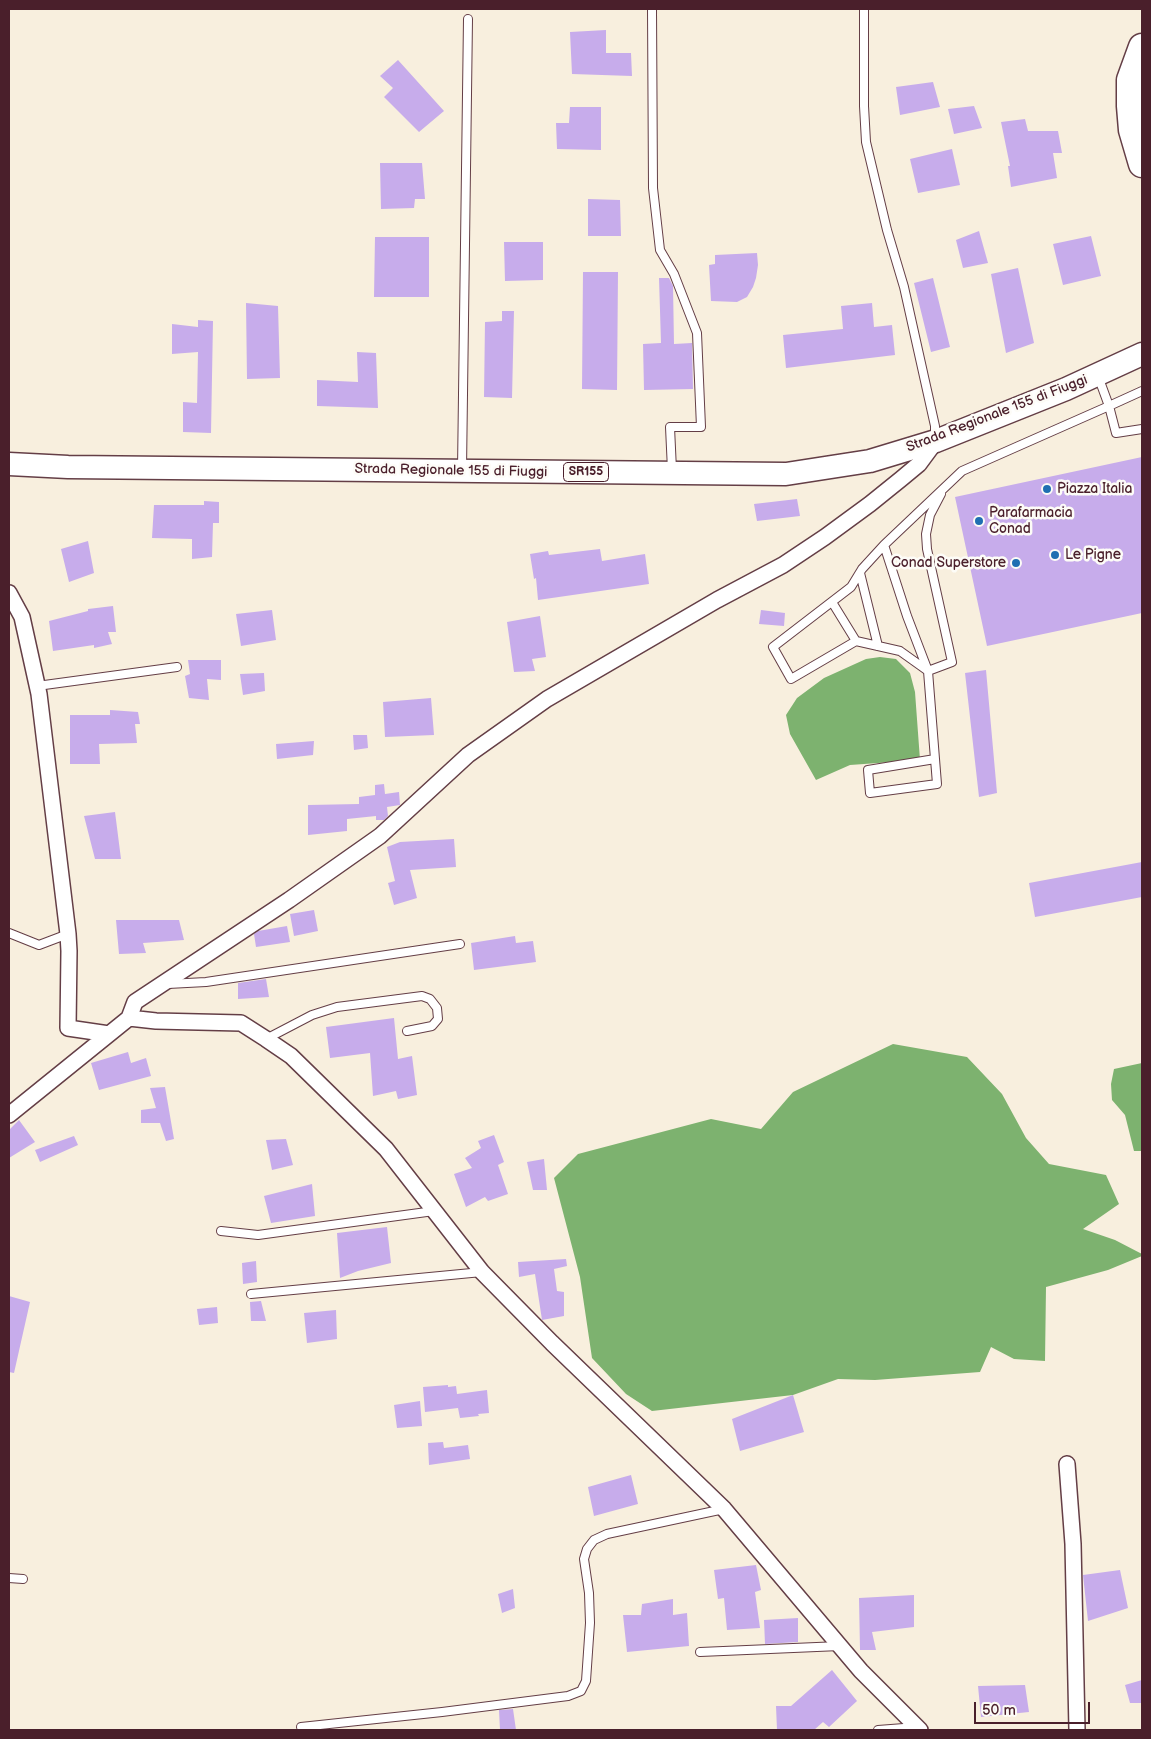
<!DOCTYPE html>
<html>
<head>
<meta charset="utf-8">
<style>
	body { margin:0 }
	#map { position:relative; width:1151px; height:1739px; overflow:hidden; background:#f8efde; font-family:"Balsamiq Sans",sans-serif }
	canvas { display:block }
	.frame { position:absolute; inset:0; border:10px solid #4a1f2b; pointer-events:none }
	.scale { position:absolute; left:974px; top:1702px; width:116px; height:22px; box-sizing:border-box; border:2px solid #4a1f2b; border-top:0; padding-left:6px; font-size:15px; line-height:18px; white-space:nowrap; color:#4a1f2b; -webkit-text-stroke:4px #fdfcf7; paint-order:stroke }
</style>
</head>
<body>
<div id="map">
<canvas width="1151" height="1739"></canvas>
<div class="frame"></div>
<div class="scale">50 m</div>
</div>
<script>
const ctx = document.querySelector('canvas').getContext('2d');
ctx.lineJoin = 'round';
function fill(path, color) {
  ctx.fillStyle = color;
  ctx.fill(path, 'evenodd');
}
function poly(rows) {
  const path = new Path2D();
  for (const r of rows) {
    path.moveTo(r[0], r[1]);
    for (let i = 2; i < r.length; i += 2) path.lineTo(r[i], r[i + 1]);
  }
  return path;
}
function stroke(path, color, width, dash) {
  ctx.strokeStyle = color;
  ctx.lineWidth = width;
  ctx.lineCap = dash ? 'butt' : 'round';
  ctx.setLineDash(dash || []);
  ctx.stroke(path);
}
function write(font, color, halo, rows, align = 'center') {
  ctx.font = font + ' "Balsamiq Sans",sans-serif';
  ctx.lineWidth = 5;
  ctx.setLineDash([]);
  ctx.textBaseline = 'middle';
  ctx.strokeStyle = halo;
  ctx.fillStyle = color;
  for (const [text, x, y, turn = 0] of rows) {
    ctx.save();
    ctx.translate(x, y);
    ctx.rotate((+turn || 0) * Math.PI / 180);
    ctx.textAlign = isNaN(turn) ? turn : align;
    if (halo) ctx.strokeText(text, 0, 0);
    ctx.fillText(text, 0, 0);
    ctx.restore();
  }
}
fill(poly([
	[880,657,896,659,910,673,915,692,920,760,850,765,816,780,790,734,786,715,797,698,824,678,866,659],
	[893,1044,967,1057,1002,1094,1026,1138,1049,1164,1106,1175,1119,1204,1083,1229,1115,1240,1142,1254,1142,1256,1108,1270,1046,1287,1045,1361,1014,1359,991,1347,980,1372,875,1380,838,1379,793,1395,652,1411,626,1394,592,1358,580,1277,554,1178,578,1154,711,1119,761,1129,793,1092],
	[1142,1063,1142,1151,1134,1151,1125,1115,1112,1100,1111,1084,1114,1069]
]), '#7db26f');
fill(poly([
	[606,30,606,53,631,53,632,76,572,74,570,32],
	[398,60,444,111,419,132,384,97,393,88,380,76],
	[933,82,940,107,900,115,896,87],
	[974,106,982,128,954,134,948,109],
	[570,107,601,107,601,150,557,149,556,123,569,123],
	[1025,119,1028,131,1058,131,1062,153,1053,153,1057,178,1011,187,1008,166,1010,166,1001,122],
	[952,149,960,185,918,193,910,159],
	[380,163,422,163,425,199,415,199,414,208,381,209],
	[588,199,620,200,621,236,588,236],
	[979,231,988,263,963,268,956,240],
	[1091,236,1101,276,1063,285,1053,244],
	[375,237,429,237,429,297,374,297],
	[504,242,543,242,543,280,505,281],
	[757,253,758,265,756,278,753,287,747,297,737,302,711,301,709,265,715,264,715,255],
	[1018,268,1034,343,1006,353,991,274],
	[583,272,618,272,617,390,582,389],
	[659,278,669,278,673,286,674,344,692,343,693,389,644,390,643,344,661,343],
	[933,278,950,347,931,352,914,283],
	[246,303,278,306,280,378,247,379],
	[872,303,874,327,892,325,895,355,786,368,783,335,843,329,841,306],
	[502,311,514,311,512,398,484,397,485,322,502,321],
	[198,320,213,321,211,433,183,432,183,402,197,403,198,352,172,354,172,324,198,327],
	[357,352,376,353,378,408,317,406,317,380,358,382],
	[1142,457,1142,613,987,646,955,497],
	[797,499,800,516,757,521,754,504],
	[204,501,219,502,219,523,213,523,212,557,192,559,192,539,152,538,154,505,204,505],
	[88,541,94,573,69,582,61,549],
	[600,549,602,561,645,554,649,584,538,600,536,578,534,579,530,554,548,551,549,555],
	[113,606,116,632,108,632,112,644,94,648,94,645,53,651,49,621,88,611,88,609],
	[272,610,276,640,241,646,236,614],
	[761,610,785,613,784,626,759,624],
	[540,616,546,657,532,659,535,671,514,672,507,622],
	[188,660,221,660,221,680,207,679,209,700,189,698,185,676,190,674],
	[986,670,997,793,979,797,965,673],
	[264,673,265,691,243,695,240,674],
	[431,698,434,735,385,737,383,702],
	[110,710,138,712,140,724,135,724,137,743,99,744,100,764,70,764,70,715,110,715],
	[353,735,367,735,368,748,354,750],
	[314,741,313,755,277,759,276,744],
	[384,784,385,794,399,792,400,805,387,807,388,816,384,820,376,820,376,816,347,819,347,831,308,835,308,805,359,804,359,797,375,795,375,785],
	[115,812,121,859,95,859,84,816],
	[454,839,456,867,410,870,417,898,394,905,388,883,395,881,387,847,400,842],
	[1142,862,1142,897,1035,917,1029,883],
	[314,910,318,931,294,936,290,914],
	[116,920,179,920,184,940,143,943,146,953,119,954],
	[287,926,290,942,256,947,254,934,258,931],
	[515,936,516,943,533,941,536,962,474,970,471,943],
	[266,979,269,997,238,999,238,983],
	[394,1018,398,1059,412,1056,417,1095,398,1099,396,1091,373,1096,370,1053,330,1058,326,1027],
	[128,1052,131,1063,146,1058,151,1076,99,1090,91,1063],
	[165,1087,174,1139,166,1141,160,1123,141,1123,141,1110,156,1108,150,1088],
	[19,1120,35,1142,9,1158,9,1130],
	[494,1135,504,1162,498,1165,508,1194,488,1201,485,1197,466,1207,454,1174,472,1168,465,1158,481,1148,478,1141],
	[74,1136,78,1145,40,1162,35,1150],
	[286,1139,293,1165,272,1170,266,1140],
	[544,1159,547,1190,533,1190,527,1162],
	[312,1184,315,1216,271,1223,264,1196],
	[387,1227,391,1263,358,1271,340,1278,337,1233],
	[566,1259,567,1266,554,1269,557,1291,564,1292,564,1316,542,1320,535,1274,519,1277,518,1262],
	[256,1261,257,1282,243,1284,242,1263],
	[9,1296,30,1302,14,1373,9,1372],
	[261,1301,266,1321,251,1321,250,1302],
	[217,1307,218,1323,199,1325,197,1309],
	[336,1310,337,1339,307,1343,304,1313],
	[448,1385,448,1387,456,1386,457,1394,487,1390,489,1413,478,1414,479,1416,460,1418,458,1408,425,1412,423,1387],
	[793,1395,804,1432,740,1451,732,1419],
	[420,1401,422,1426,397,1428,394,1405],
	[443,1442,444,1448,468,1445,470,1459,429,1465,428,1443],
	[631,1475,638,1504,594,1516,588,1487],
	[756,1565,761,1590,755,1592,760,1628,727,1630,724,1598,718,1599,714,1570],
	[1120,1570,1128,1608,1088,1621,1083,1575],
	[513,1589,515,1608,502,1613,498,1594],
	[914,1595,914,1627,872,1632,876,1650,860,1650,859,1598],
	[673,1599,673,1615,687,1613,689,1646,627,1652,623,1615,641,1615,642,1604],
	[798,1618,798,1642,765,1644,764,1620],
	[832,1670,857,1701,829,1727,823,1722,814,1730,777,1730,776,1706,791,1706],
	[1142,1680,1142,1703,1130,1703,1125,1685],
	[1025,1685,1029,1712,981,1717,978,1686],
	[513,1709,516,1730,500,1730,499,1710]
]), '#c7aceb');
const lane = poly([
	[652,9,653,188,660,250,674,274,697,333,701,427,670,427,672,470],
	[864,9,864,106,866,142,887,230,904,287,935,426,935,439],
	[1142,391,1109,406,1116,433,1142,429],
	[462,469,468,19],
	[884,545,862,569,851,587,773,647,791,679,856,641,900,651,928,671,952,662,927,549,926,534,930,515,941,494],
	[860,573,878,646],
	[832,602,856,641],
	[37,686,177,667],
	[935,759,937,784,870,793,868,770,935,759,928,671,907,616,884,545,962,471,1109,406,1098,376],
	[9,933,39,945,68,934],
	[168,984,206,982,460,944],
	[266,1039,312,1015,337,1007,422,996,430,999,437,1008,438,1019,432,1026,407,1031],
	[221,1231,258,1235,434,1211],
	[251,1294,482,1272],
	[9,1578,23,1579],
	[700,1652,840,1646],
	[301,1727,442,1712,568,1696,581,1691,586,1681,590,1623,589,1593,584,1559,587,1549,594,1540,607,1534,724,1509],
	[878,1730,917,1727]
]);
const street = poly([
	[9,593,22,617,39,694,68,934,69,951,68,1028,109,1034],
	[129,1018,135,1002,289,900,380,836,468,755,547,699,717,600,783,565,825,537,870,504,901,479,919,464,936,441],
	[9,1115,129,1018,156,1021,241,1023,266,1039,291,1056,386,1149,482,1272,552,1343,724,1509,861,1671,920,1730],
	[1067,1464,1073,1544,1077,1730]
]);
const primary = poly([
	[9,464,68,467,786,474,870,461,936,441,1066,389,1142,354]
]);
const highway = poly([
	[1142,47,1130,80,1130,106,1132,130,1142,164]
]);
stroke(lane, '#643e46', 10);
stroke(street, '#643e46', 18);
stroke(primary, '#643e46', 25);
stroke(highway, '#643e46', 29);
stroke(lane, '#fff', 8);
stroke(street, '#fff', 15);
stroke(primary, '#fff', 22);
stroke(highway, '#fff', 26);
for (const [x, y, r, color] of [
	[1047,489,5,"#1f6fb2"],
	[979,521,5,"#1f6fb2"],
	[1055,555,5,"#1f6fb2"],
	[1016,563,5,"#1f6fb2"]
]) {
  const dot = new Path2D();
  dot.arc(x, y, r, 0, 2 * Math.PI);
  ctx.fillStyle = color;
  ctx.fill(dot);
  stroke(dot, '#fdfcf7', 2);
}
for (const [x, y, w] of [
	[586,472,45]
]) {
  const box = new Path2D();
  box.roundRect(x - w / 2, y - 9.5, w, 19, 4);
  ctx.fillStyle = '#fdfcf7';
  ctx.fill(box);
  stroke(box, '#4a1f2b', 1);
}
write('bold 12px', '#4a1f2b', null, [
	["SR155",586,472]
]);
write('14px', '#4a1f2b', '#fdfcf7', [
	["Strada Regionale 155 di Fiuggi",997,414,-21],
	["Strada Regionale 155 di Fiuggi",451,471,1]
]);
write('14px', '#4a1f2b', '#fdfcf7', [
	["Piazza Italia",1057,489],
	["Parafarmacia",989,513],
	["Conad",989,529],
	["Le Pigne",1065,555],
	["Conad Superstore",1006,563,"right"]
], 'left');
</script>
</body>
</html>
